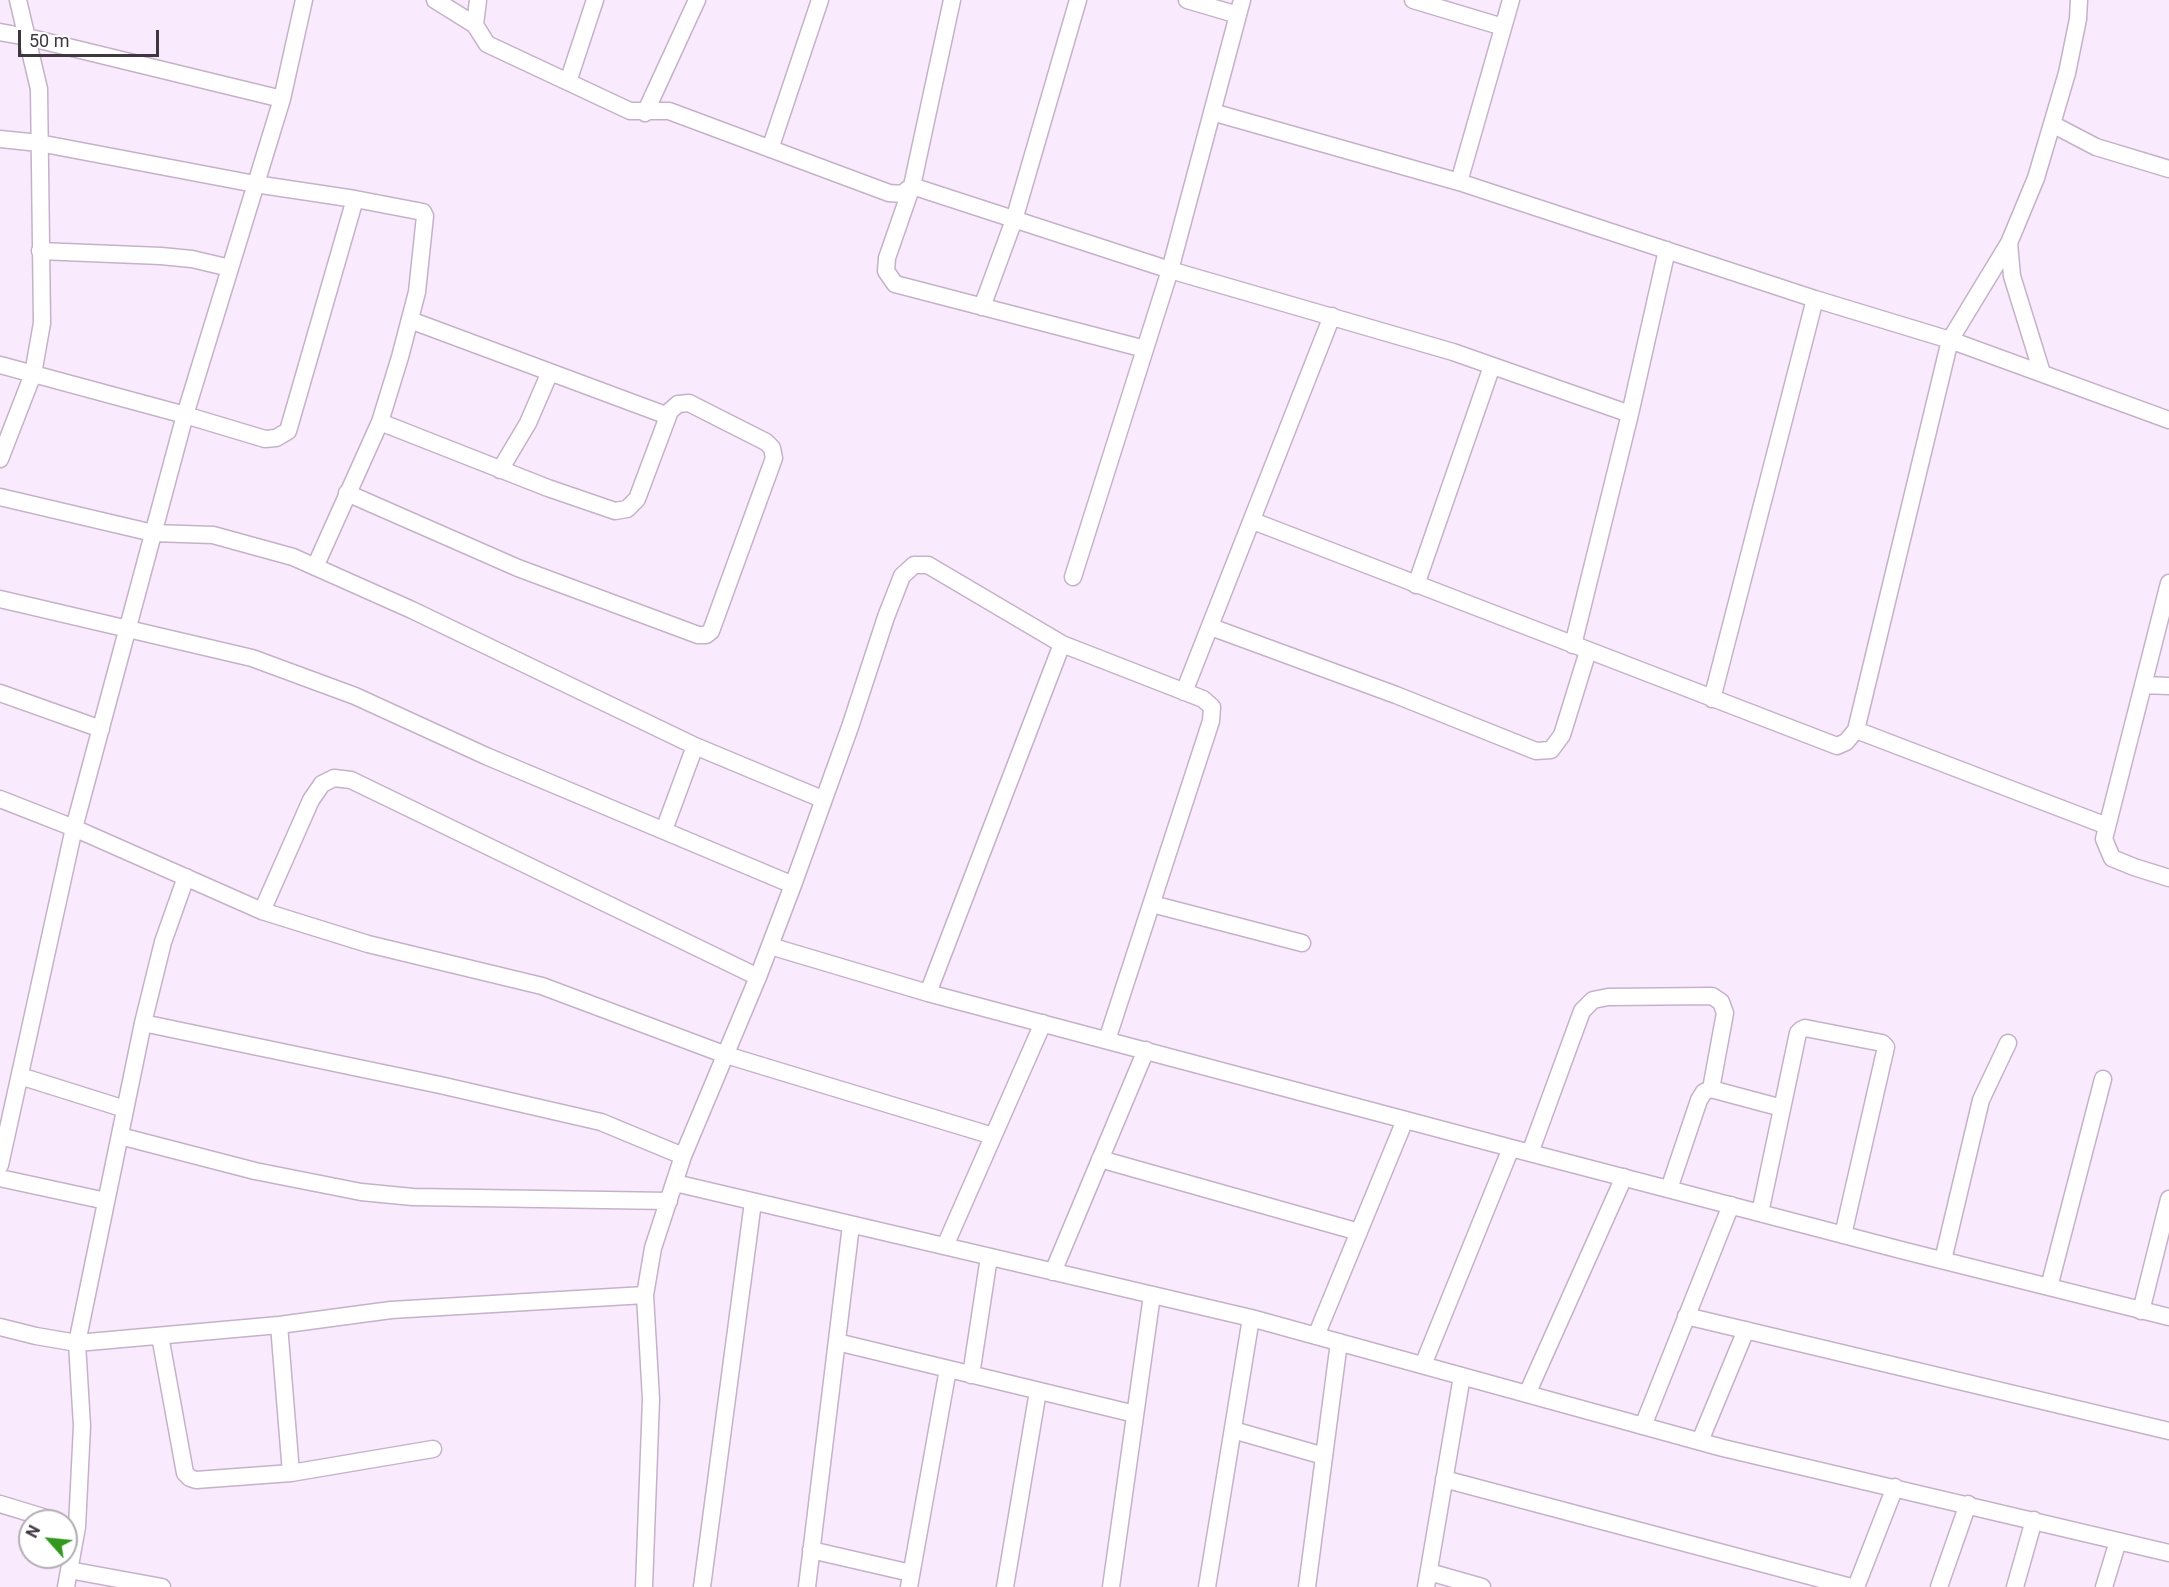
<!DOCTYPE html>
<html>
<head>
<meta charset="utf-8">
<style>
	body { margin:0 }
	#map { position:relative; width:2169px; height:1587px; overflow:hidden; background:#faeafd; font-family:Roboto,sans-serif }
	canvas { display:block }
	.north { position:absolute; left:18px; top:1509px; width:60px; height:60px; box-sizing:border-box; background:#fff; border:2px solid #b2afb3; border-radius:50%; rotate:297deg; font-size:16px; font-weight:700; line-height:24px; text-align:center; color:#3f3740 }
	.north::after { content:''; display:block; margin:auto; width:21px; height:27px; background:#33981e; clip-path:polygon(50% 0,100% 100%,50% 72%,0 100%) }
	.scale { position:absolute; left:18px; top:30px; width:141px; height:27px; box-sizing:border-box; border:3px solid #3f3740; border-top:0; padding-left:8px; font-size:18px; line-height:21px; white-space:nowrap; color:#3f3740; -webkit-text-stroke:4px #fff; paint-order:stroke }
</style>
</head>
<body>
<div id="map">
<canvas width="2169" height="1587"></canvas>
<div class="north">N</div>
<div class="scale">50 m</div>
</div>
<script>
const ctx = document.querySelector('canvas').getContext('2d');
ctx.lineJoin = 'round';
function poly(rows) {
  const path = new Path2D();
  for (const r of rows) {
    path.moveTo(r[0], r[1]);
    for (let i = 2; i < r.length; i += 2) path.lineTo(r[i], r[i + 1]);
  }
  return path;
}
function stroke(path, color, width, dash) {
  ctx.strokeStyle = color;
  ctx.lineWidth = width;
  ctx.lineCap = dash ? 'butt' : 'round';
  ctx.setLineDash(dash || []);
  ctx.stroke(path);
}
const street = poly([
	[435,0,475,25,487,44,630,111,669,111,889,193,902,194,912,186],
	[952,0,912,186,887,258,886,271,895,284,1145,349],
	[1187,0,1238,15],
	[1413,0,1503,27],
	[475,25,478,0],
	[0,32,27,37,282,99],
	[568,82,595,0],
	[1212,112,1459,182,1815,299,1950,340,2169,420],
	[645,113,697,0],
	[2052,124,2096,147,2169,169],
	[0,139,39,143,255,184,355,199,423,212,425,216,417,292,400,357,380,422,315,567],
	[770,149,820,0],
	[1459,182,1511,0],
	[912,186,1170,270,1453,352,1630,414],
	[2009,243,2012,276,2042,373],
	[40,251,161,256,192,259,230,268],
	[982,307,1014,220,1078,0],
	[410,320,668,416],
	[0,365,185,415,265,439,276,438,288,431,355,199],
	[0,459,33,374,42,323,39,89,18,0],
	[500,470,528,423,550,372],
	[347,493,518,568,698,635,706,635,711,631,774,458,772,448,766,442,689,403,678,404,670,411,637,499,627,509,615,511,548,488,380,422],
	[0,497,153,533,213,535,293,557,412,610,695,746,822,799],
	[1253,521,1837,746,1846,742,1856,730,1950,340,2009,243,2036,178,2067,73,2078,19,2079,0],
	[1073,577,1170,270,1242,0],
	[2169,583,2104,839,2112,858,2134,867,2169,878],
	[1416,585,1492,366],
	[0,599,252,658,355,696,486,756,793,885],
	[1211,627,1396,695,1536,751,1551,750,1562,735,1588,651],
	[1573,645,1630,414,1667,250],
	[2143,685,2169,686],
	[1184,692,1332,316],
	[0,693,101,729],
	[1712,699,1815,299],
	[1856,730,2107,826],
	[0,799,74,828,262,911,368,944,542,986,726,1055,993,1136],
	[664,830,695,746],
	[1152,904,1302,943],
	[262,911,311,800,322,784,334,778,351,780,758,977],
	[770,946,928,993,1511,1148,1905,1251,2169,1317],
	[928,993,1062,644],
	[143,1023,440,1085,601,1122,683,1156],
	[20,1076,125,1109],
	[1711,1089,1782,1108],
	[120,1136,255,1171,361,1192,413,1197,669,1201],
	[1530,1153,1582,1011,1593,1000,1608,997,1712,996,1721,1002,1725,1013,1711,1089,1704,1092,1699,1100,1669,1189],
	[1100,1159,1359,1232],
	[0,1165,74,828,185,415,282,99,304,0],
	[0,1178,106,1201],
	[675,1183,1251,1318,1723,1448,2169,1553],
	[1760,1213,1798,1033,1801,1030,1805,1028,1882,1043,1886,1047,1843,1235],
	[945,1246,1043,1023],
	[1943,1260,1981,1100,2008,1043],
	[1053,1272,1146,1050],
	[2049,1287,2103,1079],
	[2141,1311,2169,1199],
	[1686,1316,2169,1431],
	[279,1325,291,1473],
	[0,1327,36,1336,77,1343,279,1325,391,1310,645,1295],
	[160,1336,185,1473,190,1478,196,1480,291,1473,433,1449],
	[1316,1336,1405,1120],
	[837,1342,1135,1414],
	[1423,1365,1511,1148],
	[971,1375,989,1257],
	[1527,1394,1624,1177],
	[1643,1426,1731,1205],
	[1233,1430,1324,1456],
	[1700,1441,1746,1330],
	[1444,1479,1851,1587],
	[0,1504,56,1521],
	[811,1550,911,1573],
	[69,1570,162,1587],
	[1429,1572,1482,1587],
	[66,1587,77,1527,82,1426,77,1343,143,1023,163,942,186,877],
	[644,1587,651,1399,645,1295,653,1248,683,1156,758,977,793,885,850,727,886,617,902,576,914,565,928,565,1062,644,1203,699,1212,707,1211,721,1107,1040],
	[702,1587,753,1202],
	[807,1587,851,1225],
	[909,1587,948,1369],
	[1005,1587,1038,1391],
	[1111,1587,1152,1295],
	[1207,1587,1251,1318],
	[1307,1587,1339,1342],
	[1426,1587,1462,1376],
	[1856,1587,1895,1487],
	[1939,1587,1968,1504],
	[2015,1587,2034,1520],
	[2104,1587,2118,1541]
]);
stroke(street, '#c5b2c9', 19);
stroke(street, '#fff', 16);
</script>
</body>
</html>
